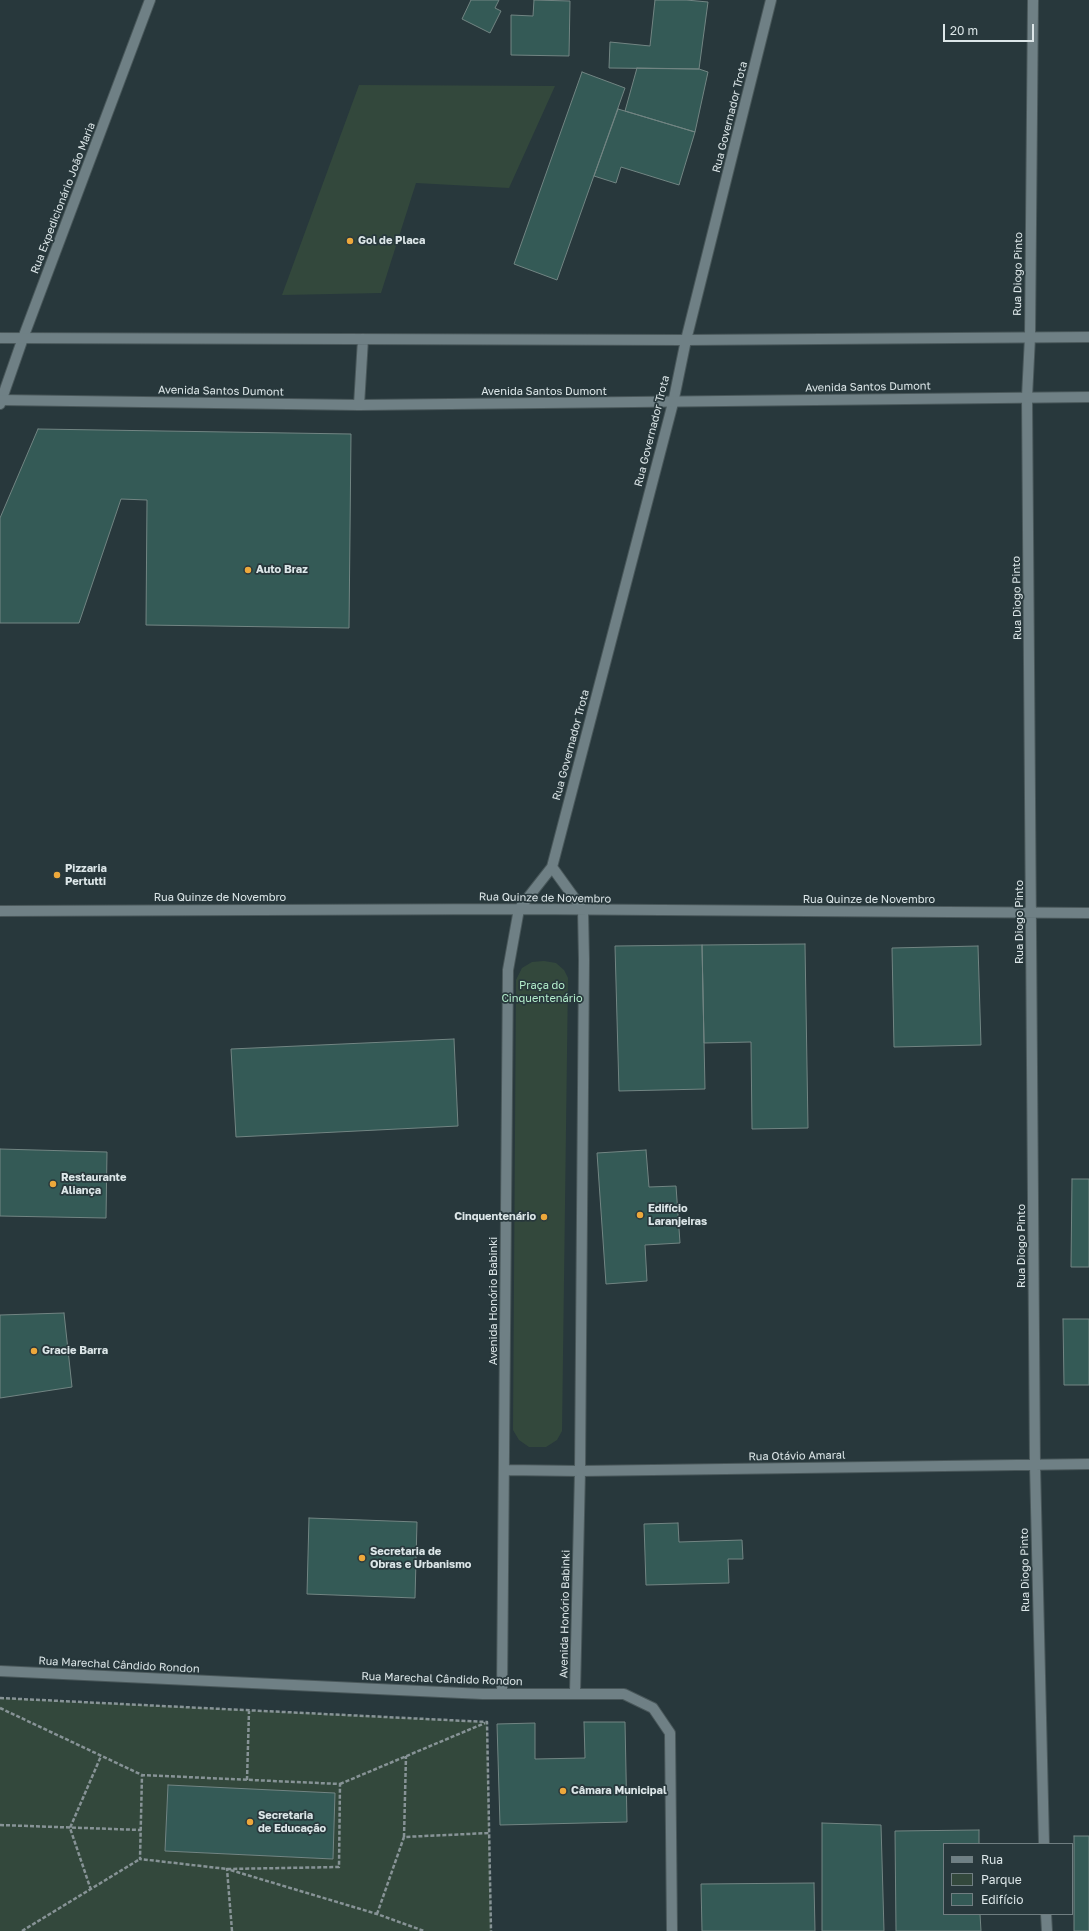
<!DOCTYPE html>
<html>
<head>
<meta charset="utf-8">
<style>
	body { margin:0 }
	#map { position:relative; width:1089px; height:1931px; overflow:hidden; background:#28383c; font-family:"Golos Text",sans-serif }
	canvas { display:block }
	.legend { position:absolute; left:943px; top:1843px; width:130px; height:72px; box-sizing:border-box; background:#28383c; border:1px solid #707e81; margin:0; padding:5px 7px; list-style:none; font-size:12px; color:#dce6e8 }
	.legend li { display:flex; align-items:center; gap:8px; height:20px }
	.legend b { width:20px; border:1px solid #707e81 }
	.scale { position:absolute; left:943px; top:24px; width:91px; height:18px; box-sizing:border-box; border:2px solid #dce6e8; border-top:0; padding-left:5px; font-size:12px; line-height:14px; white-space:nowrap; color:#dce6e8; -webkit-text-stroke:3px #28383c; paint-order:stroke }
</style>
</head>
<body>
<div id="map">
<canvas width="1089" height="1931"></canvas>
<ul class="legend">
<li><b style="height:5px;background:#6f8085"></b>Rua</li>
<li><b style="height:11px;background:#33483c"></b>Parque</li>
<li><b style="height:11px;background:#345a56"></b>Edifício</li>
</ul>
<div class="scale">20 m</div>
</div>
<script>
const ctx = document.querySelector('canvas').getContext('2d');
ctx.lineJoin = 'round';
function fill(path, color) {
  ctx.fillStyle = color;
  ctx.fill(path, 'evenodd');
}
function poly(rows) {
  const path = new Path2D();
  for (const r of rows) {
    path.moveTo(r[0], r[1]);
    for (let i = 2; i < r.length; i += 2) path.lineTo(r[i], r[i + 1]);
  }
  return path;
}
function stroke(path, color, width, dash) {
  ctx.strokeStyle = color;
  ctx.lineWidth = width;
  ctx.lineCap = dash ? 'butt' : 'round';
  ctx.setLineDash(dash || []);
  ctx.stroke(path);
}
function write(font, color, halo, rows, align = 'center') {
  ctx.font = font + ' "Golos Text",sans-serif';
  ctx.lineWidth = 3.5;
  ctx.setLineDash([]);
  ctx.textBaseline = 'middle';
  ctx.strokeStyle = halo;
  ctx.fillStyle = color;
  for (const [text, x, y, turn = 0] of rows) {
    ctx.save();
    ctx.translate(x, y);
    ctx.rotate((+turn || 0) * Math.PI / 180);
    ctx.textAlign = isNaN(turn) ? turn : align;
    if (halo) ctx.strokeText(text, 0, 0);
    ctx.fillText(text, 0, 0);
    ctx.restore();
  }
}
fill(poly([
	[359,85,555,86,509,188,416,183,381,293,282,295],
	[544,961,556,963,564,970,568,978,562,1431,557,1440,546,1447,529,1447,519,1440,513,1430,516,980,522,968,532,962],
	[0,1698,487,1722,491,1931,0,1931],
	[168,1785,335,1793,333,1859,165,1851]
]), '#33483c');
const building = poly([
	[471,0,499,0,495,8,501,11,490,33,462,19,471,0],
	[534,0,570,1,569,56,511,55,511,15,533,16,534,0],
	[655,0,686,0,708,2,699,69,609,68,610,42,650,46,655,0],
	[637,68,699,69,708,72,695,132,625,111,637,68],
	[582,72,625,88,557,280,514,264,582,72],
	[618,109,695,132,679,185,621,167,616,183,594,176,618,109],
	[38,429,351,434,349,628,146,625,147,500,121,499,79,623,0,623,0,518,38,429],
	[805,944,808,1128,752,1129,751,1042,704,1043,702,945,805,944],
	[702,945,705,1089,619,1091,615,946,702,945],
	[978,946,981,1045,894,1047,892,948,978,946],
	[454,1039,458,1126,236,1137,231,1049,454,1039],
	[0,1149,107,1152,106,1218,0,1216,0,1149],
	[646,1150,649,1187,676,1186,680,1243,645,1245,647,1281,606,1284,597,1153,646,1150],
	[1072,1179,1089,1179,1089,1267,1071,1267,1072,1179],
	[64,1313,72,1387,0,1398,0,1315,64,1313],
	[1063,1319,1089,1319,1089,1385,1064,1385,1063,1319],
	[309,1518,417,1522,415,1598,307,1594,309,1518],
	[678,1523,679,1542,742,1540,743,1559,728,1559,729,1583,646,1585,644,1524,678,1523],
	[584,1722,625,1722,627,1822,500,1825,497,1724,535,1723,535,1759,585,1758,584,1722],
	[168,1785,335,1793,333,1859,165,1851,168,1785],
	[822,1823,881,1825,884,1931,822,1931,822,1823],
	[979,1830,979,1844,944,1844,944,1914,980,1914,981,1931,896,1931,895,1831,979,1830],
	[1074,1836,1089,1836,1089,1931,1074,1931,1074,1836],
	[814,1883,815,1931,702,1931,701,1884,814,1883]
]);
fill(building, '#345a56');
stroke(building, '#728583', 1);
const minor = poly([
	[1033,0,1030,337,1027,397,1035,1465,1044,1844],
	[0,404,23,338,150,0],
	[552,867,583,910],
	[0,911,519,909,1089,913],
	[505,1470,580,1471,1089,1464],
	[0,1671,483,1694,624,1694,653,1708,670,1733,672,1931],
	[575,1693,580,1471,584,960,583,910],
	[502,1694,508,970,519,909,552,867,673,403,686,340,771,0],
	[1046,1914,1047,1931]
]);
const secondary = poly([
	[0,338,686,340,1089,337],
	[0,400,359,405,1089,397],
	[359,405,363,339]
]);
stroke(minor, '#49575a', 12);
stroke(secondary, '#49575a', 12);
stroke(poly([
	[0,1698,487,1722,491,1931],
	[0,1708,142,1775,340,1784,339,1867,227,1869,140,1859,142,1775],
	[247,1780,249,1711],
	[340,1784,485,1723],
	[0,1825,141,1830],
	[404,1837,406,1756],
	[91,1890,70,1828,101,1756],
	[377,1914,404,1837,489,1833],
	[22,1931,140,1859],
	[232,1931,227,1869,377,1914,424,1931]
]), '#879396', 2.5, [4, 2]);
stroke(minor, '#6f8085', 10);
stroke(secondary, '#6f8085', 10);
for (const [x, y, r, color] of [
	[350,241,4,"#eda83b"],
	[248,570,4,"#eda83b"],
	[57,875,4,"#eda83b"],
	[53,1184,4,"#eda83b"],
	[640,1215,4,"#eda83b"],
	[544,1217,4,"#eda83b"],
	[34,1351,4,"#eda83b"],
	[362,1558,4,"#eda83b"],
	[563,1791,4,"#eda83b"],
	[250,1822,4,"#eda83b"]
]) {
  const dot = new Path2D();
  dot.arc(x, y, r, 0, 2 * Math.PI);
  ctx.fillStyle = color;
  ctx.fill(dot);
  stroke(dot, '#28383c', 1.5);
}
write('11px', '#dce6e8', '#28383c', [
	["Rua Governador Trota",730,117,-76],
	["Rua Expedicionário João Maria",63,198,-69],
	["Rua Diogo Pinto",1018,274,-89],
	["Avenida Santos Dumont",868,387,-1],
	["Avenida Santos Dumont",221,391,1],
	["Avenida Santos Dumont",544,392],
	["Rua Governador Trota",652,431,-76],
	["Rua Diogo Pinto",1017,598,-91],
	["Rua Governador Trota",571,745,-75],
	["Rua Quinze de Novembro",220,898],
	["Rua Quinze de Novembro",545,898,1],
	["Rua Quinze de Novembro",869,900],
	["Rua Diogo Pinto",1020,922,-90],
	["Rua Diogo Pinto",1022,1246,-90],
	["Avenida Honório Babinki",494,1301,-90],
	["Rua Otávio Amaral",797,1456,-1],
	["Rua Diogo Pinto",1025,1570,-91],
	["Avenida Honório Babinki",565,1614,-89],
	["Rua Marechal Cândido Rondon",119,1665,3],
	["Rua Marechal Cândido Rondon",442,1679,2]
]);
write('bold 11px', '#dce6e8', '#28383c', [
	["Gol de Placa",358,241],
	["Auto Braz",256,570],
	["Pizzaria",65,869],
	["Pertutti",65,882],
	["Restaurante",61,1178],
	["Aliança",61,1191],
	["Edifício",648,1209],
	["Laranjeiras",648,1222],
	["Cinquentenário",536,1217,"right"],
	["Gracie Barra",42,1351],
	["Secretaria de",370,1552],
	["Obras e Urbanismo",370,1565],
	["Câmara Municipal",571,1791],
	["Secretaria",258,1816],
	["de Educação",258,1829]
], 'left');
write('11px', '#b3edcb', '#28383c', [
	["Praça do",542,986],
	["Cinquentenário",542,999]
]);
</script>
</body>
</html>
